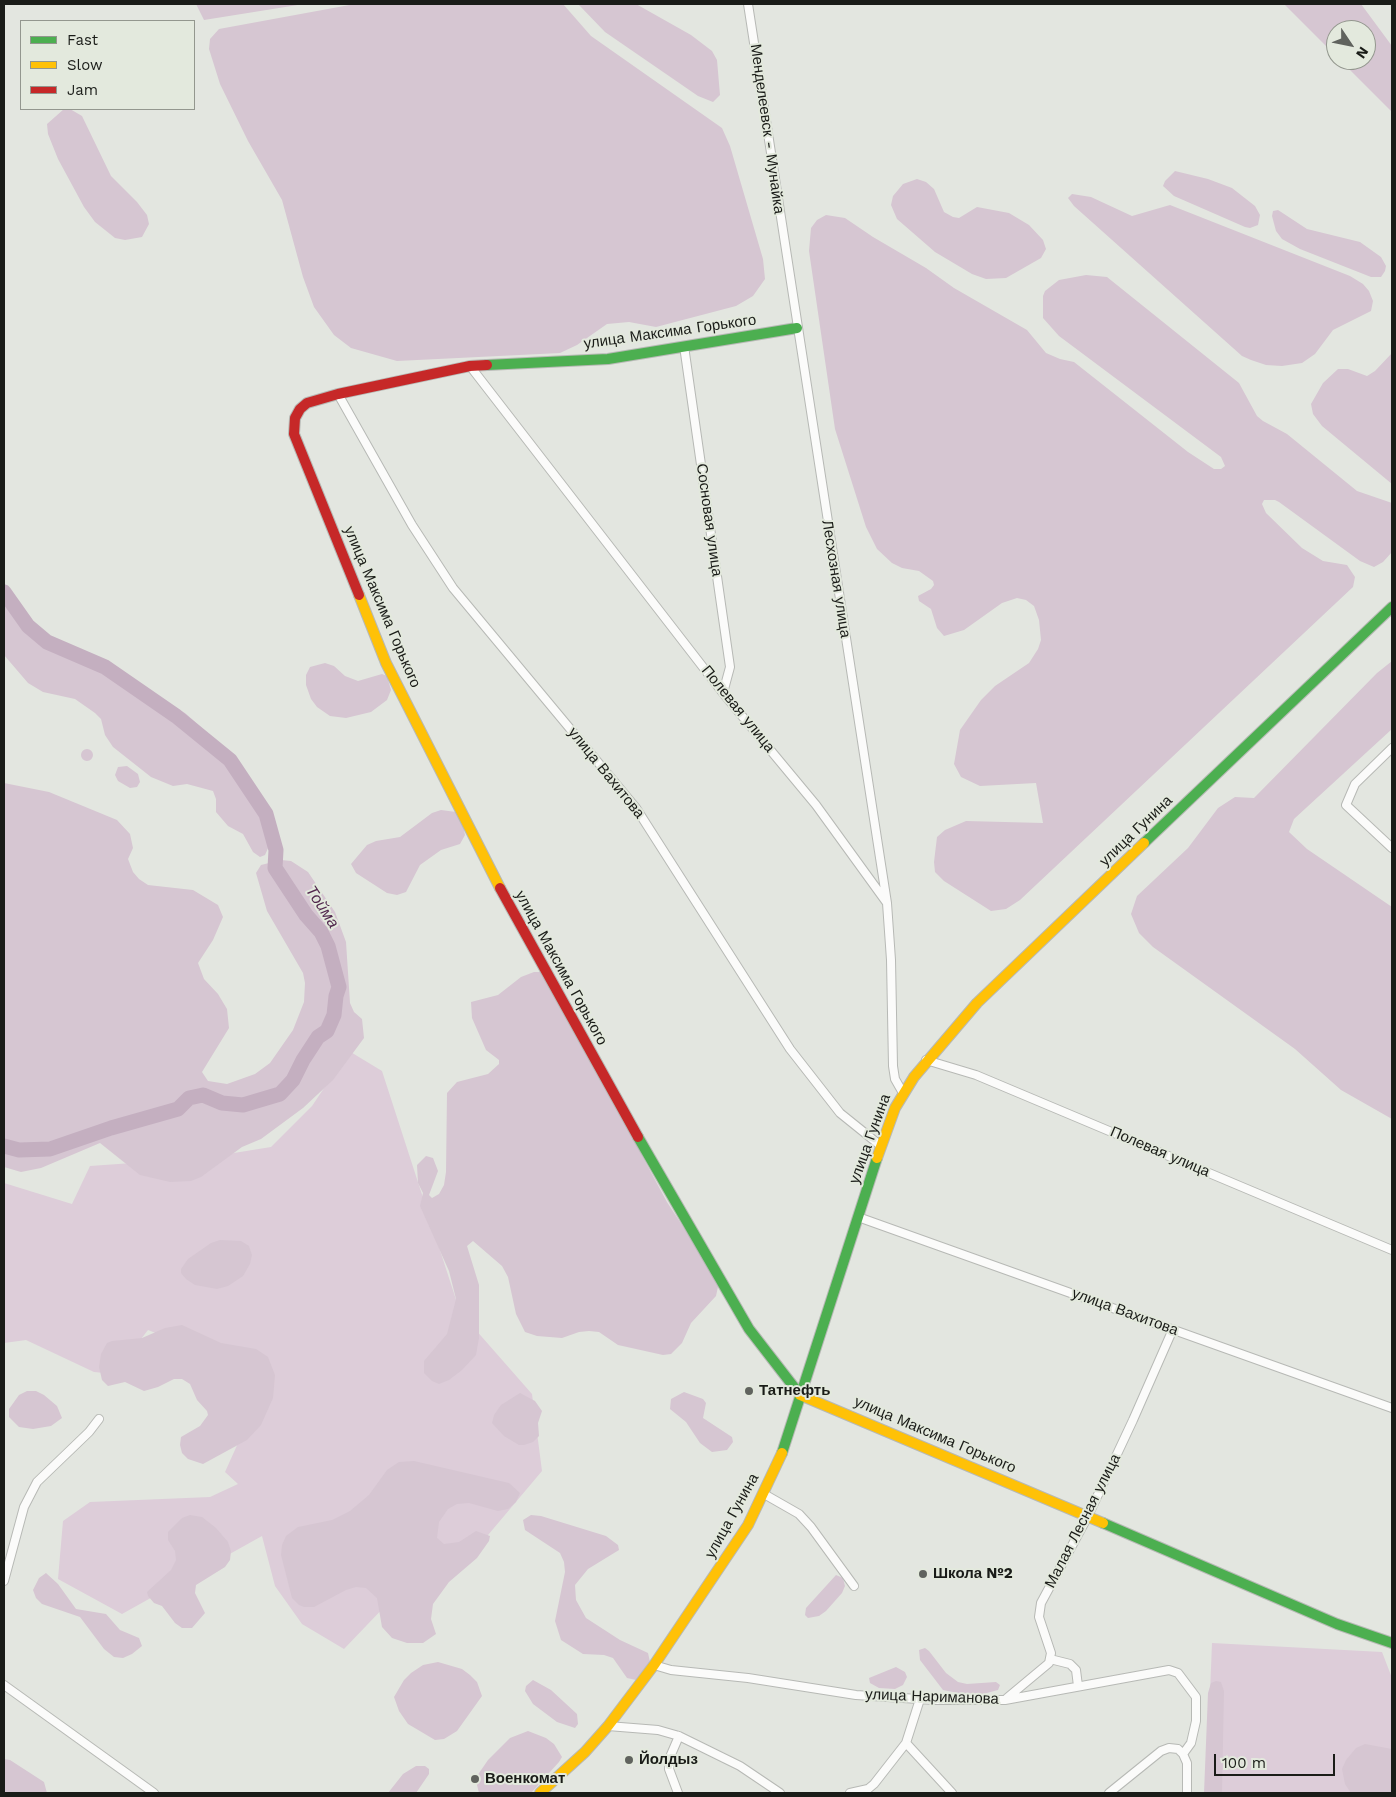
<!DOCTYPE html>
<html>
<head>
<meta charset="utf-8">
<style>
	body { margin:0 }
	#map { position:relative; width:1396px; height:1797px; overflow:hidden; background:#e3e6e0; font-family:"Work Sans",sans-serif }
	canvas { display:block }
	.frame { position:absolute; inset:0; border:5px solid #1a1c18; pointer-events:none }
	.legend { position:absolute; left:20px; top:20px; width:175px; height:90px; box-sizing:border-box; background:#e3e9dd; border:1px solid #93978e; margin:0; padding:6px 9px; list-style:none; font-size:15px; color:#1a1c18 }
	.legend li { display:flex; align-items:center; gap:10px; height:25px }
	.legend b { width:25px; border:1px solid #93978e }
	.north { position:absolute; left:1326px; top:20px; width:50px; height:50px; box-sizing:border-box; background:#e3e9dd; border:1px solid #93978e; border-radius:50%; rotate:124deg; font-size:14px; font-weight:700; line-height:20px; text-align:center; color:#1a1c18 }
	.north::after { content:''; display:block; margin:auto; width:18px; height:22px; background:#60635e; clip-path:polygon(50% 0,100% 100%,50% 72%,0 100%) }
	.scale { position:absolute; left:1214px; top:1754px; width:121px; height:22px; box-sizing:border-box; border:2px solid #1a1c18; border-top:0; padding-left:6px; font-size:15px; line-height:18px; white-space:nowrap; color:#1a1c18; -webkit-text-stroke:4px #e3e9dd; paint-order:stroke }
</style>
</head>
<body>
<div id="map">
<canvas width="1396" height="1797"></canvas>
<div class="frame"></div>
<ul class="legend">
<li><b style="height:6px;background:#4caf50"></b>Fast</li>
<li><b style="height:6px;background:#ffc107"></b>Slow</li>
<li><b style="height:6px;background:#c62828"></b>Jam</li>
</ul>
<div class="north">N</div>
<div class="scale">100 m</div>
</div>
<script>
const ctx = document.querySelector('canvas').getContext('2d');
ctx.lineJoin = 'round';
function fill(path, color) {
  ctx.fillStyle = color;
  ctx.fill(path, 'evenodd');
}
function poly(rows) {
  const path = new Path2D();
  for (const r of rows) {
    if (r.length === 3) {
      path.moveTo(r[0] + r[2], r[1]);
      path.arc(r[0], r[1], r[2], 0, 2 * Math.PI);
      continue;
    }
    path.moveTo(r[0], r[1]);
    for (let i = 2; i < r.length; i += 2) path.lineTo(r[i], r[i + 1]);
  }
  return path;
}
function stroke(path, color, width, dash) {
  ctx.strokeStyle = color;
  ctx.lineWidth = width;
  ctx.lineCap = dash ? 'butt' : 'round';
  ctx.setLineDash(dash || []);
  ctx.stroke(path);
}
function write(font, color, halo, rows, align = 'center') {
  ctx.font = font + ' "Work Sans",sans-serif';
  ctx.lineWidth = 4;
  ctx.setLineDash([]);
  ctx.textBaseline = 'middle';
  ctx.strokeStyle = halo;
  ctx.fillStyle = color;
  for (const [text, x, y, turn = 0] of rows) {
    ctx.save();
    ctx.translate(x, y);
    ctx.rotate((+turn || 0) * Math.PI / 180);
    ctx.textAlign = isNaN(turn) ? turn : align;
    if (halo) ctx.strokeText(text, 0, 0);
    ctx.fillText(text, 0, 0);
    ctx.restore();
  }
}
fill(poly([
	[349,1051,382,1071,460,1312,532,1394,542,1471,483,1541,389,1602,344,1649,302,1624,275,1586,262,1536,122,1614,58,1579,63,1521,90,1502,210,1497,238,1484,225,1472,252,1412,215,1356,148,1330,114,1374,94,1372,26,1340,4,1343,4,1183,72,1204,90,1166,203,1158,271,1147,312,1106],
	[1212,1643,1382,1652,1392,1678,1392,1793,1206,1793]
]), '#ddcdd9');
fill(poly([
	[196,4,304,4,204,20],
	[355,4,563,4,591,36,722,128,730,146,763,259,765,279,753,296,736,306,656,327,629,322,607,324,577,345,560,353,397,361,351,348,334,335,314,307,303,277,282,200,248,141,220,84,209,49,210,39,219,29],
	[578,4,636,4,691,35,712,51,717,60,720,95,713,102,698,96,605,32],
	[1284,4,1361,4,1392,46,1392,112,1340,60,1366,60,1366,30,1336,30,1336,56],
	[64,109,70,109,82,116,111,176,137,202,147,215,149,224,142,237,125,240,115,238,95,222,84,207,58,159,48,134,47,124],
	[1175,171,1208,179,1232,188,1255,206,1260,215,1258,225,1250,228,1245,227,1174,196,1163,186,1165,181],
	[917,179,926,182,934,189,944,212,953,217,959,218,977,207,1009,213,1029,225,1043,240,1046,249,1041,258,1006,278,986,279,972,274,935,252,897,219,891,205,893,196,903,184],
	[1072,194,1091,197,1132,216,1170,205,1350,276,1363,284,1369,291,1373,301,1371,311,1333,330,1315,354,1302,363,1282,366,1266,365,1251,360,1242,356,1074,206,1068,198],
	[1278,210,1307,229,1360,242,1381,257,1386,266,1385,271,1381,277,1371,277,1300,249,1282,239,1276,231,1272,216,1273,211],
	[826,215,845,218,873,237,926,268,954,288,1027,330,1046,353,1060,359,1074,362,1188,452,1214,469,1221,469,1225,466,1221,457,1059,336,1043,318,1043,296,1045,291,1059,280,1086,275,1107,277,1239,383,1257,416,1263,421,1287,434,1357,491,1392,503,1392,552,1383,562,1374,567,1360,561,1279,502,1275,500,1264,500,1262,504,1266,513,1302,548,1323,561,1347,565,1355,577,1353,587,1020,900,1006,909,991,911,944,881,935,872,934,862,937,837,945,830,966,821,1043,823,1036,783,980,786,961,777,954,764,960,730,981,700,995,686,1029,663,1038,649,1041,640,1039,620,1034,606,1026,600,1017,598,1002,603,964,630,944,636,937,628,931,609,919,601,918,596,931,589,934,585,933,581,919,571,902,568,892,563,877,549,866,527,835,429,809,251,811,228,817,220],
	[1392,353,1392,484,1322,426,1313,414,1311,404,1323,383,1338,369,1348,369,1367,376,1375,371],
	[4,593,30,617,40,631,77,654,126,673,148,691,185,713,217,741,233,758,254,789,268,842,269,846,265,855,260,857,253,852,243,834,228,826,216,812,216,799,213,791,187,784,173,786,151,777,113,747,105,735,101,719,95,713,75,699,43,692,28,683,4,655],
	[1392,661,1392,729,1294,819,1289,832,1307,849,1392,907,1392,1119,1341,1090,1295,1049,1153,947,1139,933,1131,914,1137,896,1188,848,1218,808,1235,797,1254,798,1377,673],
	[325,663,334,666,345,676,358,681,382,674,387,676,391,690,387,700,371,712,346,718,330,716,317,707,311,699,306,685,306,675,310,667],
	[87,755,6],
	[127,766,138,774,140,782,137,787,130,788,118,781,115,775,118,767],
	[4,783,49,792,117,820,130,834,133,848,128,859,133,872,139,879,148,885,193,890,218,905,223,917,213,940,198,963,204,979,218,994,227,1009,229,1028,202,1072,208,1081,227,1084,255,1074,270,1063,293,1030,304,1002,305,983,303,973,267,911,256,873,261,865,281,860,291,861,308,872,335,912,346,942,350,1003,354,1012,362,1019,364,1038,333,1080,303,1108,261,1139,242,1147,201,1177,191,1181,170,1182,140,1175,100,1143,41,1168,21,1172,4,1167],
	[441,810,456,812,462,820,465,835,460,844,441,850,420,865,406,892,397,895,387,893,356,873,351,864,367,845,376,841,400,837,432,813],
	[534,972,541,972,547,979,667,1202,719,1282,716,1296,691,1323,682,1343,671,1354,663,1355,618,1345,599,1332,589,1331,579,1332,562,1338,537,1336,525,1332,516,1314,508,1277,502,1266,473,1241,467,1246,479,1285,479,1338,476,1355,462,1370,449,1380,439,1384,432,1381,424,1373,424,1361,447,1334,456,1299,449,1271,420,1206,423,1193,418,1183,417,1165,426,1156,433,1158,438,1171,429,1195,432,1198,439,1194,444,1185,446,1172,447,1093,457,1082,488,1074,499,1064,499,1060,486,1050,472,1018,471,1002,498,995,521,977],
	[220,1240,241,1241,249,1246,252,1255,250,1264,243,1276,228,1286,217,1289,195,1285,186,1279,181,1273,181,1269,188,1259,211,1243],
	[182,1325,221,1343,256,1349,268,1357,275,1375,273,1398,261,1425,247,1440,203,1464,188,1459,182,1453,180,1445,181,1437,200,1426,208,1415,207,1411,197,1400,190,1384,182,1379,174,1379,158,1387,144,1391,125,1382,108,1386,102,1380,99,1367,101,1354,107,1343,112,1341,142,1338,165,1328],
	[27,1391,36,1391,44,1395,57,1406,62,1418,51,1426,33,1429,19,1427,9,1417,9,1409,19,1395],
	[684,1392,703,1399,706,1403,703,1418,732,1437,733,1442,727,1450,712,1452,700,1443,686,1422,670,1409,671,1399],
	[520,1393,535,1401,542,1411,538,1423,539,1436,533,1442,524,1445,519,1445,504,1436,492,1423,494,1415,501,1405],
	[414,1461,509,1483,520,1493,516,1502,508,1509,498,1511,469,1503,457,1504,448,1509,439,1522,437,1538,444,1544,459,1542,476,1531,490,1536,489,1541,477,1558,449,1582,433,1604,431,1619,436,1634,423,1643,407,1643,392,1638,382,1627,377,1598,366,1588,356,1587,346,1590,314,1607,304,1607,299,1605,292,1598,281,1555,282,1545,286,1536,298,1527,332,1520,350,1511,369,1495,387,1470,399,1462],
	[190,1515,202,1517,216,1528,228,1542,231,1551,230,1560,225,1567,196,1585,195,1593,205,1613,192,1628,182,1628,175,1623,162,1606,154,1603,148,1596,147,1592,171,1570,176,1560,175,1551,168,1540,168,1532,182,1518],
	[531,1515,541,1516,606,1536,618,1545,619,1550,588,1569,575,1585,576,1600,586,1618,620,1640,648,1653,650,1662,636,1680,627,1678,613,1658,604,1655,583,1654,561,1640,555,1621,565,1572,564,1562,560,1553,525,1530,523,1520],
	[46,1573,58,1584,76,1609,106,1614,120,1630,139,1638,142,1646,132,1654,123,1658,114,1657,104,1649,80,1617,42,1604,36,1598,33,1590,39,1578],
	[836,1575,843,1578,845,1586,842,1593,826,1611,819,1616,808,1618,805,1615,806,1608],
	[925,1648,929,1651,946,1673,958,1682,967,1684,996,1682,1000,1685,998,1690,983,1694,958,1693,943,1690,920,1660,919,1650],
	[438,1662,462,1669,470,1675,477,1682,482,1696,457,1731,444,1739,435,1740,408,1724,399,1711,394,1697,404,1680,411,1673,423,1665],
	[896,1667,905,1672,907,1677,903,1685,895,1689,879,1688,870,1683,869,1678],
	[533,1680,551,1690,577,1714,578,1724,575,1728,557,1722,533,1704,525,1691,526,1686],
	[1216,1681,1221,1682,1224,1691,1222,1793,1204,1793,1208,1693,1211,1683],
	[528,1731,546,1738,554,1744,562,1757,559,1762,531,1793,479,1793,476,1781,477,1776,488,1760,510,1738],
	[1365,1744,1392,1749,1392,1793,1351,1793,1345,1784,1342,1769,1346,1760,1356,1748],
	[4,1759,10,1760,44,1782,47,1793,4,1793],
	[416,1766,425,1766,429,1769,429,1774,416,1793,388,1793,403,1774]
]), '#d6c6d2');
stroke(poly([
	[4,592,28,626,47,642,105,667,176,716,230,760,266,814,276,850,275,868,306,915,321,932,328,946,339,987,336,996,334,1015,327,1031,318,1037,303,1060,293,1080,280,1094,243,1105,222,1103,203,1095,189,1098,178,1109,111,1128,50,1149,19,1150,4,1146]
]), '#c4afc0', 15);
const street = poly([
	[748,4,887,903],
	[684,346,730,667,723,693],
	[470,366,723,693,816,805,887,903,891,960,893,1066,895,1079,903,1093],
	[338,394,412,525,453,588,636,808,790,1049,840,1113,881,1146],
	[1392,748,1355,784,1346,805,1392,848],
	[926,1060,976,1075,1392,1250],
	[858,1217,1392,1408],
	[764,1494,799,1514,811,1527,854,1586],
	[4,1581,24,1507,37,1482,89,1432,99,1419],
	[1050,1659,1070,1664,1076,1670,1078,1686],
	[654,1665,671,1670,748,1678,856,1695,934,1700,1005,1700,1169,1670,1178,1673,1196,1697,1196,1721,1191,1743,1183,1754],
	[4,1685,154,1793],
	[1007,1698,1049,1663,1051,1653,1039,1617,1041,1603,1088,1516,1133,1420,1173,1329],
	[608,1726,658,1730,679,1736,740,1766,780,1793],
	[906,1743,952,1793],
	[678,1793,669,1769,670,1757,679,1736],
	[850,1793,868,1789,874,1784,906,1743,920,1699],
	[1109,1793,1161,1751,1169,1748,1178,1749,1183,1754,1187,1763,1187,1793]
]);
const fast = poly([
	[487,365,608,359,797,328],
	[1144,843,1392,607],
	[638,1137,749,1329,797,1391],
	[782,1453,877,1158],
	[1103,1523,1337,1624,1392,1643]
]);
const slow = poly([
	[359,595,386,663,500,888],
	[877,1158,895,1108,914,1077,977,1003,1144,843],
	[797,1391,800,1395,1103,1523],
	[540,1793,585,1752,608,1726,654,1665,748,1525,782,1453]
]);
const jam = poly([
	[359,595,294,434,295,418,300,409,307,403,338,394,470,366,487,365],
	[500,888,638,1137]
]);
stroke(street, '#b7b9b5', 10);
stroke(fast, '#b7b9b5', 12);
stroke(slow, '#b7b9b5', 12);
stroke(jam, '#b7b9b5', 12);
stroke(street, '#fbfbfa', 8);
stroke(fast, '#4caf50', 10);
stroke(slow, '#ffc107', 10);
stroke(jam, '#c62828', 10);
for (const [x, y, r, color] of [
	[749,1391,5,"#60635e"],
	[923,1574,5,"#60635e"],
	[629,1760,5,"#60635e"],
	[475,1779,5,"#60635e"]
]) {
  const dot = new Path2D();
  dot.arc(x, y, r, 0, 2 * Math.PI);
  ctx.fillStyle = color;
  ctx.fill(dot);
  stroke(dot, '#e3e9dd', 2);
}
write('15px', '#1a1c18', '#e3e9dd', [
	["Менделеевск - Мунайка",767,129,82],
	["улица Максима Горького",670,332,-8],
	["Сосновая улица",709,520,82],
	["Лесхозная улица",836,579,81],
	["улица Максима Горького",382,607,67],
	["Полевая улица",738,709,51],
	["улица Вахитова",606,773,51],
	["улица Гунина",1136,831,-44],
	["улица Максима Горького",561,968,61],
	["улица Гунина",870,1139,-70],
	["Полевая улица",1160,1152,23],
	["улица Вахитова",1125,1312,20],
	["улица Максима Горького",935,1435,23],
	["улица Гунина",732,1516,-61],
	["Малая Лесная улица",1083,1521,-63],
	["улица Нариманова",932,1697,2]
]);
write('bold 15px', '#1a1c18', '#e3e9dd', [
	["Татнефть",759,1391],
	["Школа №2",933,1574],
	["Йолдыз",639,1760],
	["Военкомат",485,1779]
], 'left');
write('italic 16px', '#52284e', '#e3e9dd', [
	["Тойма",322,907,57]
]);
</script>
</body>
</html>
